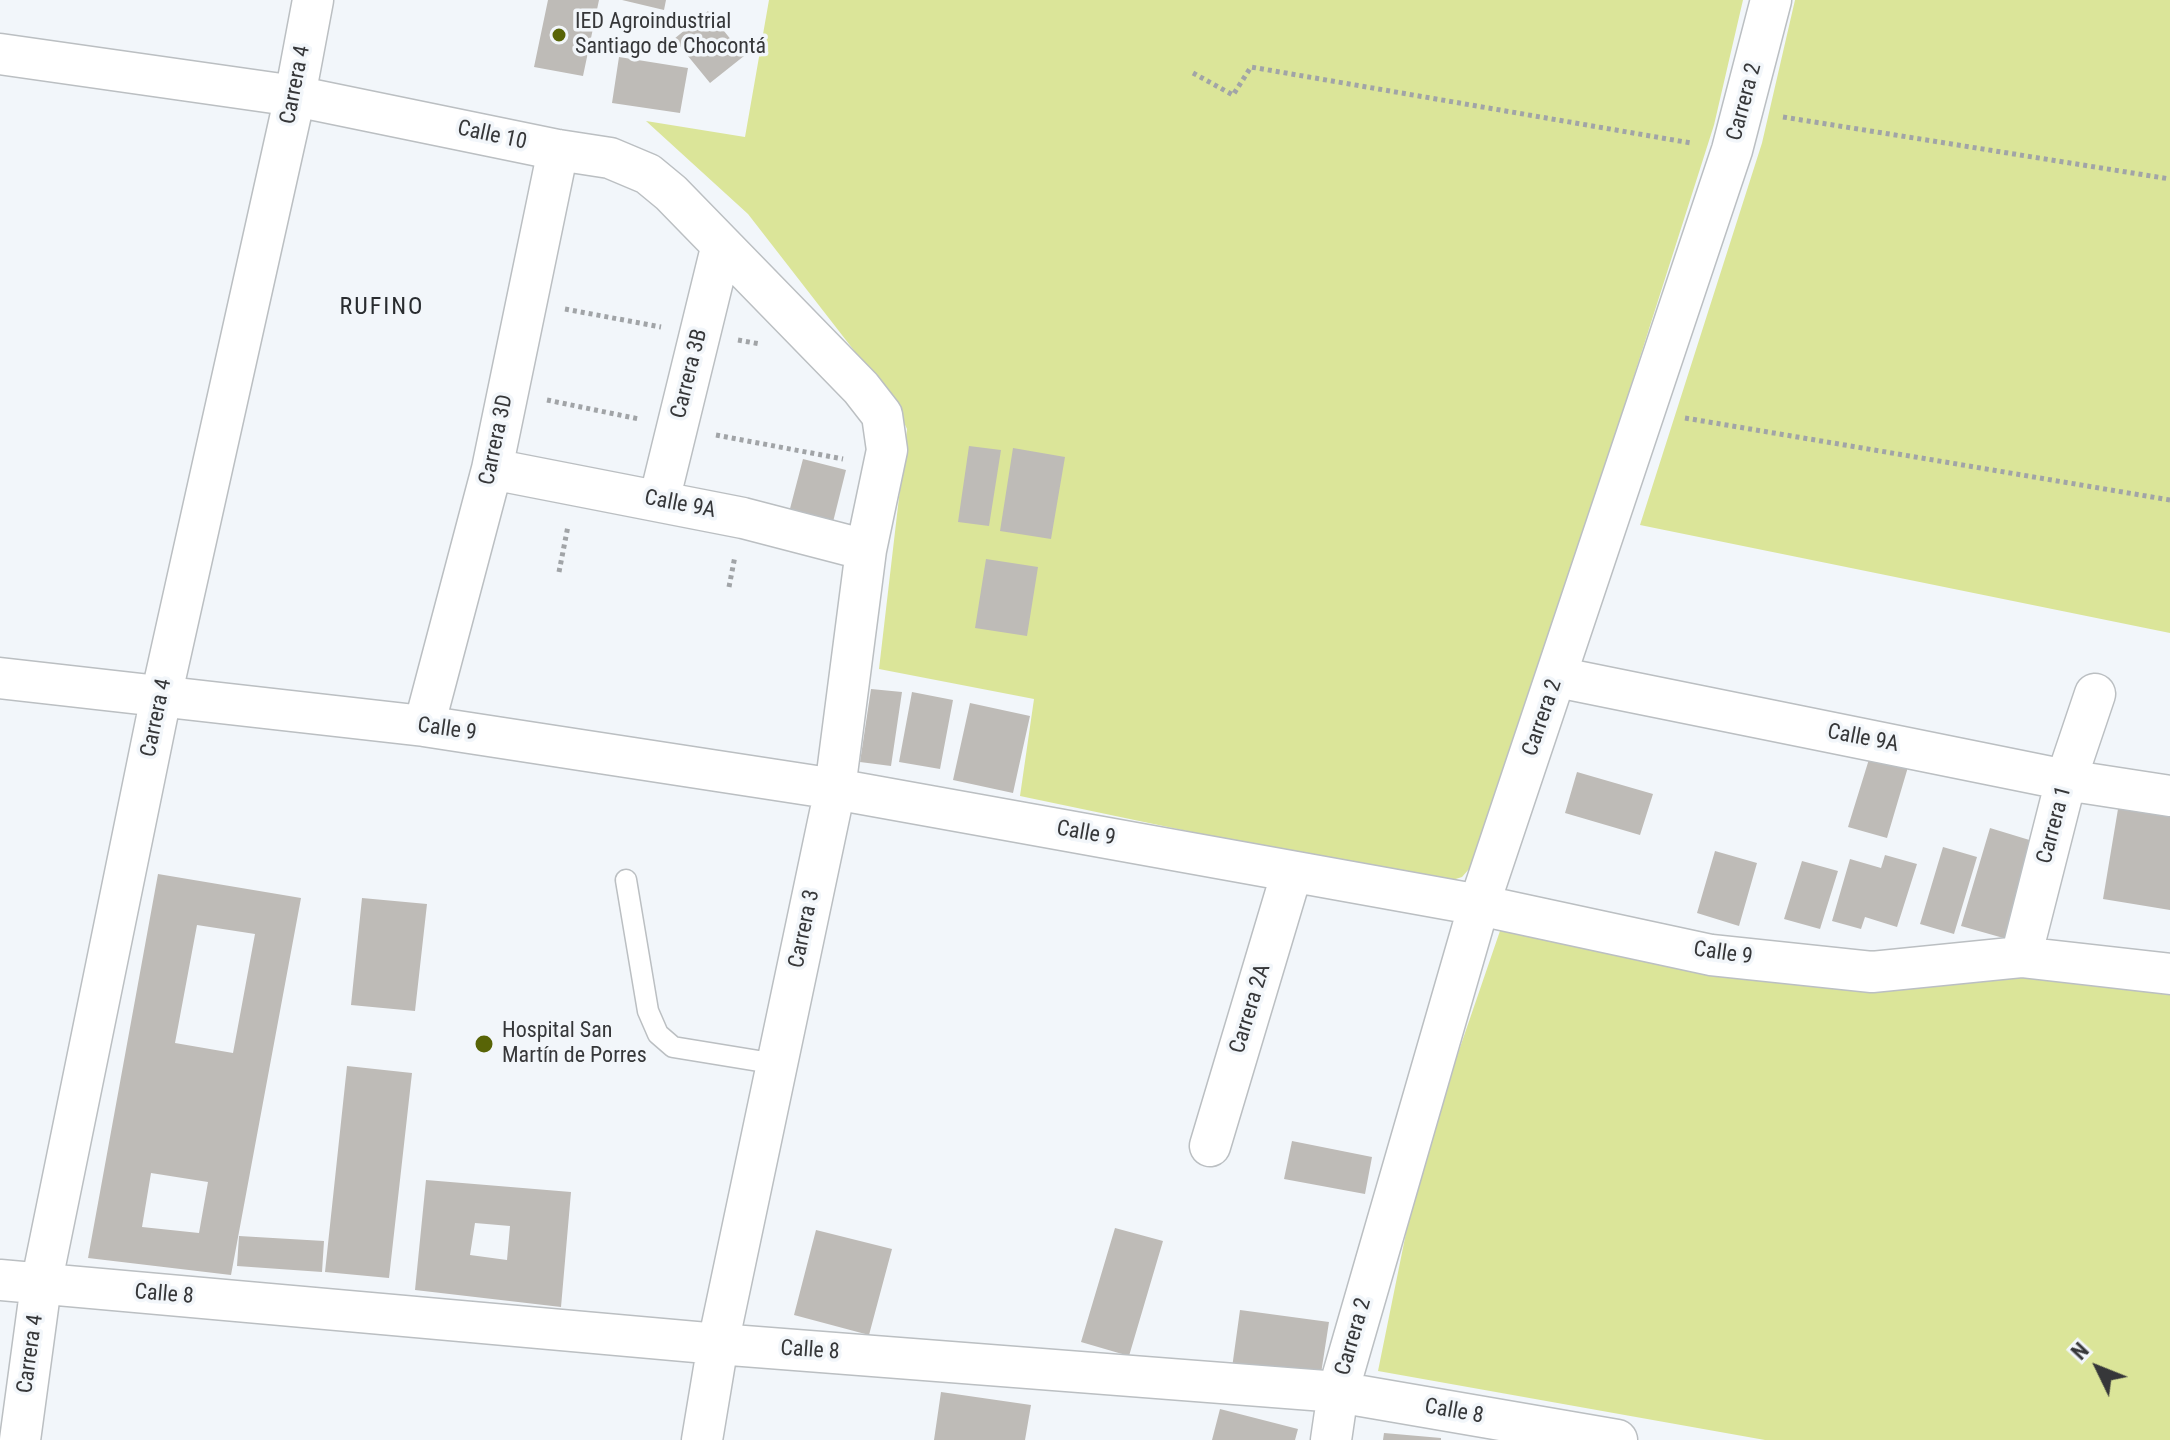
<!DOCTYPE html>
<html>
<head>
<meta charset="utf-8">
<style>
	body { margin:0 }
	#map { position:relative; width:2170px; height:1440px; overflow:hidden; background:#f2f6fa; font-family:"Roboto Condensed",sans-serif }
	canvas { display:block }
	.north { position:absolute; left:2058px; top:1328px; width:80px; height:80px; -webkit-text-stroke:6px #f2f6fa; paint-order:stroke; rotate:313deg; font-size:22px; font-weight:700; line-height:32px; text-align:center; color:#363739 }
	.north::after { content:''; display:block; margin:auto; width:28px; height:36px; background:#363739; clip-path:polygon(50% 0,100% 100%,50% 72%,0 100%) }
</style>
</head>
<body>
<div id="map">
<canvas width="2170" height="1440"></canvas>
<div class="north">N</div>
</div>
<script>
const ctx = document.querySelector('canvas').getContext('2d');
ctx.lineJoin = 'round';
function fill(path, color) {
  ctx.fillStyle = color;
  ctx.fill(path, 'evenodd');
}
function poly(rows) {
  const path = new Path2D();
  for (const r of rows) {
    path.moveTo(r[0], r[1]);
    for (let i = 2; i < r.length; i += 2) path.lineTo(r[i], r[i + 1]);
  }
  return path;
}
function stroke(path, color, width, dash) {
  ctx.strokeStyle = color;
  ctx.lineWidth = width;
  ctx.lineCap = dash ? 'butt' : 'round';
  ctx.setLineDash(dash || []);
  ctx.stroke(path);
}
function write(font, color, halo, rows, align = 'center') {
  ctx.font = font + ' "Roboto Condensed",sans-serif';
  ctx.lineWidth = 7;
  ctx.setLineDash([]);
  ctx.textBaseline = 'middle';
  ctx.strokeStyle = halo;
  ctx.fillStyle = color;
  for (const [text, x, y, turn = 0] of rows) {
    ctx.save();
    ctx.translate(x, y);
    ctx.rotate((+turn || 0) * Math.PI / 180);
    ctx.textAlign = isNaN(turn) ? turn : align;
    if (halo) ctx.strokeText(text, 0, 0);
    ctx.fillText(text, 0, 0);
    ctx.restore();
  }
}
fill(poly([
	[769,0,1743,0,1714,125,1597,492,1476,861,1462,877,1440,884,1020,796,1034,699,879,669,907,429,894,402,748,214,646,121,745,137],
	[1795,0,2170,0,2170,633,1640,525,1762,143],
	[1501,928,2016,971,2170,990,2170,1440,1765,1440,1378,1371,1420,1164]
]), '#dbe599');
fill(poly([
	[548,0,599,0,583,76,534,67],
	[622,0,666,0,664,10],
	[708,11,744,56,710,83,674,39],
	[619,57,688,68,680,113,612,103],
	[969,446,1001,450,989,526,958,522],
	[1013,448,1065,457,1051,539,1000,531],
	[803,459,846,470,830,534,786,524],
	[986,559,1038,567,1027,636,975,628],
	[871,689,902,692,891,766,860,762],
	[912,692,953,700,940,769,899,762],
	[970,703,1030,716,1013,793,953,780],
	[1870,756,1908,767,1887,838,1848,827],
	[1577,772,1653,794,1640,835,1565,813],
	[2120,797,2170,804,2170,910,2103,899],
	[1990,828,2036,842,2007,939,1961,926],
	[1943,847,1977,857,1954,934,1920,924],
	[1715,851,1757,863,1739,926,1697,913],
	[1885,855,1917,864,1897,927,1865,917,1861,929,1832,921,1850,859,1881,868],
	[1802,861,1838,871,1820,929,1784,919],
	[158,874,301,898,231,1275,88,1258],
	[197,925,255,934,233,1053,175,1043],
	[151,1173,208,1182,199,1233,142,1227],
	[362,898,427,904,415,1011,351,1005],
	[347,1066,412,1073,389,1278,325,1272],
	[1292,1141,1372,1157,1365,1194,1284,1179],
	[426,1180,571,1192,561,1307,415,1290],
	[475,1223,510,1226,507,1260,470,1255],
	[1115,1228,1163,1241,1129,1356,1081,1342],
	[816,1230,892,1249,869,1335,794,1315],
	[239,1236,324,1241,322,1272,237,1266],
	[1240,1310,1329,1322,1320,1380,1232,1368],
	[941,1392,1031,1405,1025,1440,934,1440],
	[1220,1409,1298,1429,1295,1440,1212,1440],
	[1384,1433,1441,1438,1441,1440,1383,1440]
]), '#bebbb7');
const service = poly([
	[626,880,648,1011,658,1034,673,1047,777,1064]
]);
const minor = poly([
	[0,54,295,96,558,150,610,158,648,174,671,193,861,388,882,415,887,450,866,550,835,789,718,1344,702,1440],
	[492,469,743,518,866,550],
	[659,501,721,248],
	[1557,677,2066,780,2170,796],
	[0,678,424,726,835,789,1479,905,1711,955,1872,972,2021,957,2170,974],
	[424,726,492,469,558,150],
	[2021,957,2066,780,2095,694],
	[1210,1146,1292,872],
	[0,1280,718,1344,1338,1392,1617,1440],
	[20,1440,41,1285,161,697,295,96,313,0],
	[1331,1440,1338,1392,1479,905,1732,150,1771,0]
]);
stroke(service, '#bbbfc2', 23);
stroke(minor, '#bbbfc2', 43);
stroke(poly([
	[1193,73,1233,95,1251,67,1691,143],
	[1783,117,2170,179],
	[565,309,661,327],
	[738,340,760,344],
	[547,400,639,419],
	[1685,418,2170,500],
	[716,435,843,459],
	[559,572,568,526],
	[729,587,735,556]
]), '#a1a4a7', 5, [4, 4]);
stroke(service, '#fff', 20);
stroke(minor, '#fff', 40);
for (const [x, y, r, color] of [
	[559,35,8,"#586406"],
	[484,1044,10,"#586406"]
]) {
  const dot = new Path2D();
  dot.arc(x, y, r, 0, 2 * Math.PI);
  ctx.fillStyle = color;
  ctx.fill(dot);
  stroke(dot, '#f2f6fa', 3);
}
write('22px', '#363739', '#f2f6fa', [
	["IED Agroindustrial",575,22],
	["Santiago de Chocontá",575,47],
	["Hospital San",502,1031],
	["Martín de Porres",502,1056]
], 'left');
write('22px', '#363739', '#f2f6fa', [
	["Carrera 4",296,85,-79],
	["Carrera 2",1745,102,-75],
	["Calle 10",492,136,12],
	["Carrera 3B",690,374,-76],
	["Carrera 3D",497,440,-78],
	["Calle 9A",680,505,11],
	["Carrera 4",157,718,-78],
	["Carrera 2",1543,718,-71],
	["Calle 9",447,730,8],
	["Calle 9A",1863,739,11],
	["Carrera 1",2055,825,-75],
	["Calle 9",1086,834,10],
	["Carrera 3",805,929,-78],
	["Calle 9",1723,954,8],
	["Carrera 2A",1251,1009,-73],
	["Calle 8",164,1295,5],
	["Carrera 2",1354,1337,-74],
	["Calle 8",810,1351,4],
	["Carrera 4",31,1354,-82],
	["Calle 8",1454,1412,10]
]);
ctx.letterSpacing = '2px';
write('24px', '#292c2f', '#f2f6fa', [
	["RUFINO",382,308]
]);
ctx.letterSpacing = '0px';
</script>
</body>
</html>
